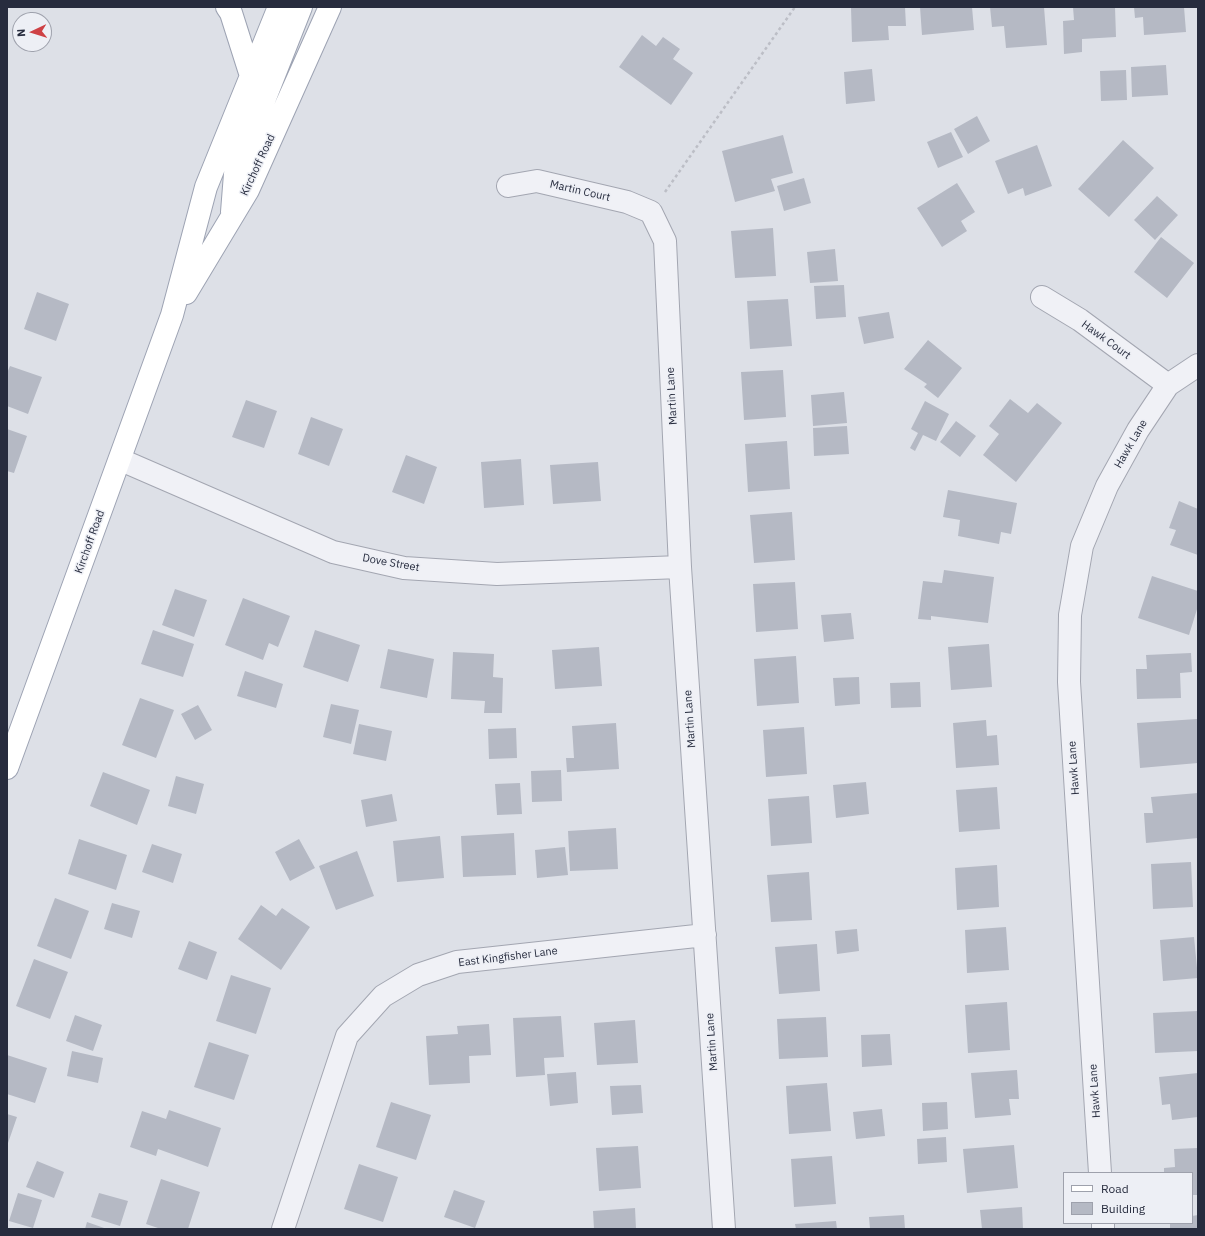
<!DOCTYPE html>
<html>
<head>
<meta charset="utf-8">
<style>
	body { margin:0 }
	#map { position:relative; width:1205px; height:1236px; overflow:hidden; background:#dde0e7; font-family:"IBM Plex Sans",sans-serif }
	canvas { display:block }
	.frame { position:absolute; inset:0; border:8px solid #272c3e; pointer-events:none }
	.legend { position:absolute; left:1063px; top:1172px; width:130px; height:52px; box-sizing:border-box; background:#edeff5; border:1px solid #9ea1ac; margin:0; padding:5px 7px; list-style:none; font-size:12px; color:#272c3e }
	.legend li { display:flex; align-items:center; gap:8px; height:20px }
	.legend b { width:20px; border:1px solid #9ea1ac }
	.north { position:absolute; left:12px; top:12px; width:40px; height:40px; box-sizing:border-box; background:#edeff5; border:1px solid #9ea1ac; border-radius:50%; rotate:266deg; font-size:11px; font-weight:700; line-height:16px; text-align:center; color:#272c3e }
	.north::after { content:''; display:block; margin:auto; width:14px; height:18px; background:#ce4145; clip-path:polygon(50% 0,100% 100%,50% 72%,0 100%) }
</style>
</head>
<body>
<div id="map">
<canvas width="1205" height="1236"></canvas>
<div class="frame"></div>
<ul class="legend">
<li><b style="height:5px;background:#fff"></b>Road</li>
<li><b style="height:11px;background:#b5b9c4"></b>Building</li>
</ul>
<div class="north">N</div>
</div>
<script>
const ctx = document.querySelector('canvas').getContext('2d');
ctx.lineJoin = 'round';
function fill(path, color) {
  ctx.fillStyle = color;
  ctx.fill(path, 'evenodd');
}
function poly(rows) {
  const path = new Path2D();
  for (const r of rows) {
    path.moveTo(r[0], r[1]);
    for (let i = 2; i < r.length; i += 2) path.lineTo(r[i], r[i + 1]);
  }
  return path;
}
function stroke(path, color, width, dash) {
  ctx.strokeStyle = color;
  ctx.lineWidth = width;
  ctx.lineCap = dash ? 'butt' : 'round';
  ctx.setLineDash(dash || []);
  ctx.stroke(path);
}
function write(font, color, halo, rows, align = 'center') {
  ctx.font = font + ' "IBM Plex Sans",sans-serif';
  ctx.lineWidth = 3;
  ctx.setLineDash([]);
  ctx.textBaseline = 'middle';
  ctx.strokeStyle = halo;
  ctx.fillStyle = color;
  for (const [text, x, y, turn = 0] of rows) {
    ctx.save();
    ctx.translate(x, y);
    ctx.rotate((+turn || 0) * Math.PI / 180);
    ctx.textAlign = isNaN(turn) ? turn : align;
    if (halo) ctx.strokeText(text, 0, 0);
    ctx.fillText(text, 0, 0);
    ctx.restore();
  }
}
fill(poly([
	[851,7,905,7,906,26,888,26,889,40,852,42],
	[920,7,972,7,974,30,922,35],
	[990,7,1044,7,1047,45,1006,48,1004,26,992,27],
	[1073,7,1115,7,1116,37,1082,39,1082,52,1064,54,1063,21,1074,20],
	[1134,7,1184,7,1186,32,1144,35,1143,17,1135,18],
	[642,35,656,46,663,37,680,49,673,59,693,73,671,105,619,67],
	[1166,65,1168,95,1132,97,1131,67],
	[872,69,875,101,846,104,844,72],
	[1126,70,1127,100,1101,101,1100,71],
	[977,116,990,141,968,154,954,129],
	[951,132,963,157,938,168,927,142],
	[783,135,793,173,771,179,775,191,735,202,722,151],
	[1123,140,1154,168,1109,217,1078,189],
	[1037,145,1052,186,1025,196,1023,188,1008,194,995,161],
	[804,178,811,203,784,211,777,186],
	[957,183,975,212,961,221,967,231,942,247,917,208],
	[1157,196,1178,215,1155,240,1134,220],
	[773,228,776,276,735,278,731,231],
	[1161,237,1194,263,1167,298,1134,272],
	[835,249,838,281,810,283,807,252],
	[844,285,846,317,816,319,814,286],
	[37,292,69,304,56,341,24,329],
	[788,299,792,346,750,349,747,301],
	[889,312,894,338,864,344,858,317],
	[928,340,962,368,938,398,924,387,927,384,904,369],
	[10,366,42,377,28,414,7,406,7,373],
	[783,370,786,417,744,420,741,372],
	[844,392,847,423,813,426,811,395],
	[1010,399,1028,413,1037,403,1062,423,1016,482,983,455,999,434,989,426],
	[246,400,277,411,264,448,232,437],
	[925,401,949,414,936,441,923,435,915,451,910,448,918,433,911,429],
	[311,417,343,429,329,466,298,454],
	[956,421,976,436,960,457,940,442],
	[847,426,849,454,814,456,813,428],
	[7,429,27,436,14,473,7,471],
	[787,441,790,489,748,492,745,444],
	[406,455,437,467,424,504,392,492],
	[521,459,524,505,484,508,481,462],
	[598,462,601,501,553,504,550,465],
	[948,490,1017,503,1011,534,1001,532,999,544,958,536,960,520,943,517],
	[1179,501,1198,509,1198,555,1170,545,1176,530,1169,528],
	[792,512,795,560,754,563,750,515],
	[944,570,994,577,988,623,931,616,931,620,918,619,923,581,942,583],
	[1152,576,1198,591,1198,606,1189,635,1138,618],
	[795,582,798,629,756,632,753,584],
	[175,589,207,600,194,637,162,625],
	[243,598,290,616,278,647,269,643,263,660,225,645],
	[851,613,854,639,824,642,821,615],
	[153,630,194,644,183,677,141,664],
	[315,630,360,645,348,682,303,667],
	[989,644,992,687,951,690,948,647],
	[599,647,602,686,555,689,552,650],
	[388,649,434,659,427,698,380,688],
	[453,652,494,654,493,677,503,678,502,713,484,713,485,701,451,699],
	[1191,653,1192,672,1180,673,1181,698,1137,699,1136,669,1147,669,1146,655],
	[796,656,799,703,757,706,754,659],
	[245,671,283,684,276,708,237,696],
	[859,677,860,704,835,706,833,678],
	[920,682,921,707,891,708,890,683],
	[140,698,174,710,156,758,122,745],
	[331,704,359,710,351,744,323,737],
	[198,705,212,730,195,740,181,714],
	[1197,719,1198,763,1140,768,1137,723],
	[986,720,987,736,997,735,999,765,956,768,953,723],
	[616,723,619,769,567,772,566,758,574,758,572,726],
	[359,724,392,731,386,761,353,754],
	[804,727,807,774,766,777,763,730],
	[516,728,517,758,489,759,488,729],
	[561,770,562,801,532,802,531,771],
	[103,772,150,790,137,825,90,806],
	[176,776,204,784,196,814,168,806],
	[866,782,869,814,836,818,833,785],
	[520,783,522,814,497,815,495,784],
	[997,787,1000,829,959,832,956,790],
	[1198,793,1198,838,1146,843,1144,813,1153,813,1151,797],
	[392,794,397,821,366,827,361,800],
	[809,796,812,843,771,846,768,799],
	[616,828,618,869,570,871,568,831],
	[514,833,516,875,463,877,461,836],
	[440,836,444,878,397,882,393,841],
	[79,839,127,855,116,890,68,874],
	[299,839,315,868,290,881,275,852],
	[152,844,182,854,173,883,142,872],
	[565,847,568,875,537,878,535,850],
	[357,851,374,896,336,910,319,866],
	[1191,862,1193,907,1153,909,1151,864],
	[997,865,999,907,957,910,955,868],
	[809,872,812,920,771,922,767,875],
	[55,898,89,911,71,959,37,946],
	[112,903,140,911,132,938,104,929],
	[261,905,276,916,282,908,310,927,281,970,238,939],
	[1006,927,1009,970,967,973,965,930],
	[857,929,859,951,837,954,835,931],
	[1194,937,1198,978,1163,981,1160,940],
	[189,941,217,952,207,980,178,969],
	[817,944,820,991,779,994,775,947],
	[34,959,68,972,50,1019,16,1006],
	[231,975,271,988,256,1034,216,1021],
	[1007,1002,1010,1050,968,1053,965,1005],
	[1198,1011,1198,1051,1155,1053,1153,1013],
	[75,1015,102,1025,93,1051,66,1041],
	[561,1016,564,1057,544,1058,545,1075,516,1077,513,1018],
	[826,1017,828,1057,779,1059,777,1019],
	[635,1020,638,1063,597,1065,594,1023],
	[489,1024,491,1055,469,1056,470,1083,429,1085,426,1036,458,1034,457,1026],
	[890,1034,892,1065,862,1067,861,1035],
	[209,1042,249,1055,234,1100,194,1087],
	[72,1051,103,1058,98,1083,67,1076],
	[7,1055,47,1068,35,1103,7,1094],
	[1017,1070,1019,1099,1009,1099,1011,1115,975,1118,971,1073],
	[576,1072,578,1103,550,1106,547,1074],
	[1198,1073,1198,1117,1172,1120,1170,1104,1162,1105,1159,1077],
	[827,1083,831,1131,789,1134,786,1086],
	[641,1085,643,1113,612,1115,610,1086],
	[391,1102,431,1115,416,1160,376,1147],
	[947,1102,948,1129,923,1131,922,1103],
	[882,1109,885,1136,856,1139,853,1112],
	[169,1110,221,1128,208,1167,158,1149,156,1156,130,1147,142,1111,166,1119],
	[7,1114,17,1117,7,1146],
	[946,1137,947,1162,918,1164,917,1139],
	[1014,1145,1018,1188,967,1193,963,1149],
	[638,1146,641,1188,599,1191,596,1148],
	[1198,1148,1198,1195,1192,1195,1192,1173,1164,1173,1164,1168,1175,1167,1174,1149],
	[832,1156,836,1204,794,1207,791,1159],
	[37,1161,64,1172,54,1198,26,1187],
	[359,1164,398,1177,383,1222,344,1209],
	[161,1179,200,1192,188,1229,161,1229,146,1224],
	[454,1190,485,1201,475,1228,444,1217],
	[18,1193,42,1200,33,1228,9,1221],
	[99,1193,128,1201,120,1226,91,1217],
	[1022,1207,1023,1229,982,1229,980,1210],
	[635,1208,636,1229,594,1229,593,1211],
	[904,1215,905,1229,870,1229,869,1217],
	[1198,1215,1198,1229,1170,1229,1170,1223,1192,1223,1192,1216],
	[836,1221,837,1229,796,1229,795,1224],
	[87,1222,107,1229,85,1229]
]), '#b5b9c4');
const minor = poly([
	[508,186,537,181,627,202,651,212,665,241,680,567,724,1229],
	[1042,297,1080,320,1168,385],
	[121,460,333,552,404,568,497,574,680,567],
	[1100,1173,1069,682,1070,615,1082,546,1107,486,1138,430,1168,385,1198,365],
	[1103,1223,1103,1229],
	[283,1229,347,1036,383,996,418,975,457,962,705,935]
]);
const major = poly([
	[227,7,231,13,251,76],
	[232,212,235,174,301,7],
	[186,293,248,190,330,7],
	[7,768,172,315,206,187,279,7]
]);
stroke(minor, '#a3a6b1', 24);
stroke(major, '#9da3b3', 24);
stroke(poly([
	[665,192,795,7]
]), '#bcbec6', 2.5, [3, 3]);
stroke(minor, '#f0f1f6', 22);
stroke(major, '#fff', 22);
write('11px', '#272c3e', '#edeff5', [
	["Kirchoff Road",258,165,-65],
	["Martin Court",580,191,13],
	["Hawk Court",1106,340,36],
	["Martin Lane",672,396,-93],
	["Hawk Lane",1131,444,-60],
	["Kirchoff Road",90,542,-70],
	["Dove Street",391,563,10],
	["Martin Lane",690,719,-94],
	["Hawk Lane",1074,768,-94],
	["East Kingfisher Lane",508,957,-7],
	["Martin Lane",712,1042,-94],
	["Hawk Lane",1095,1091,-94]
]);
</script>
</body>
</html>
